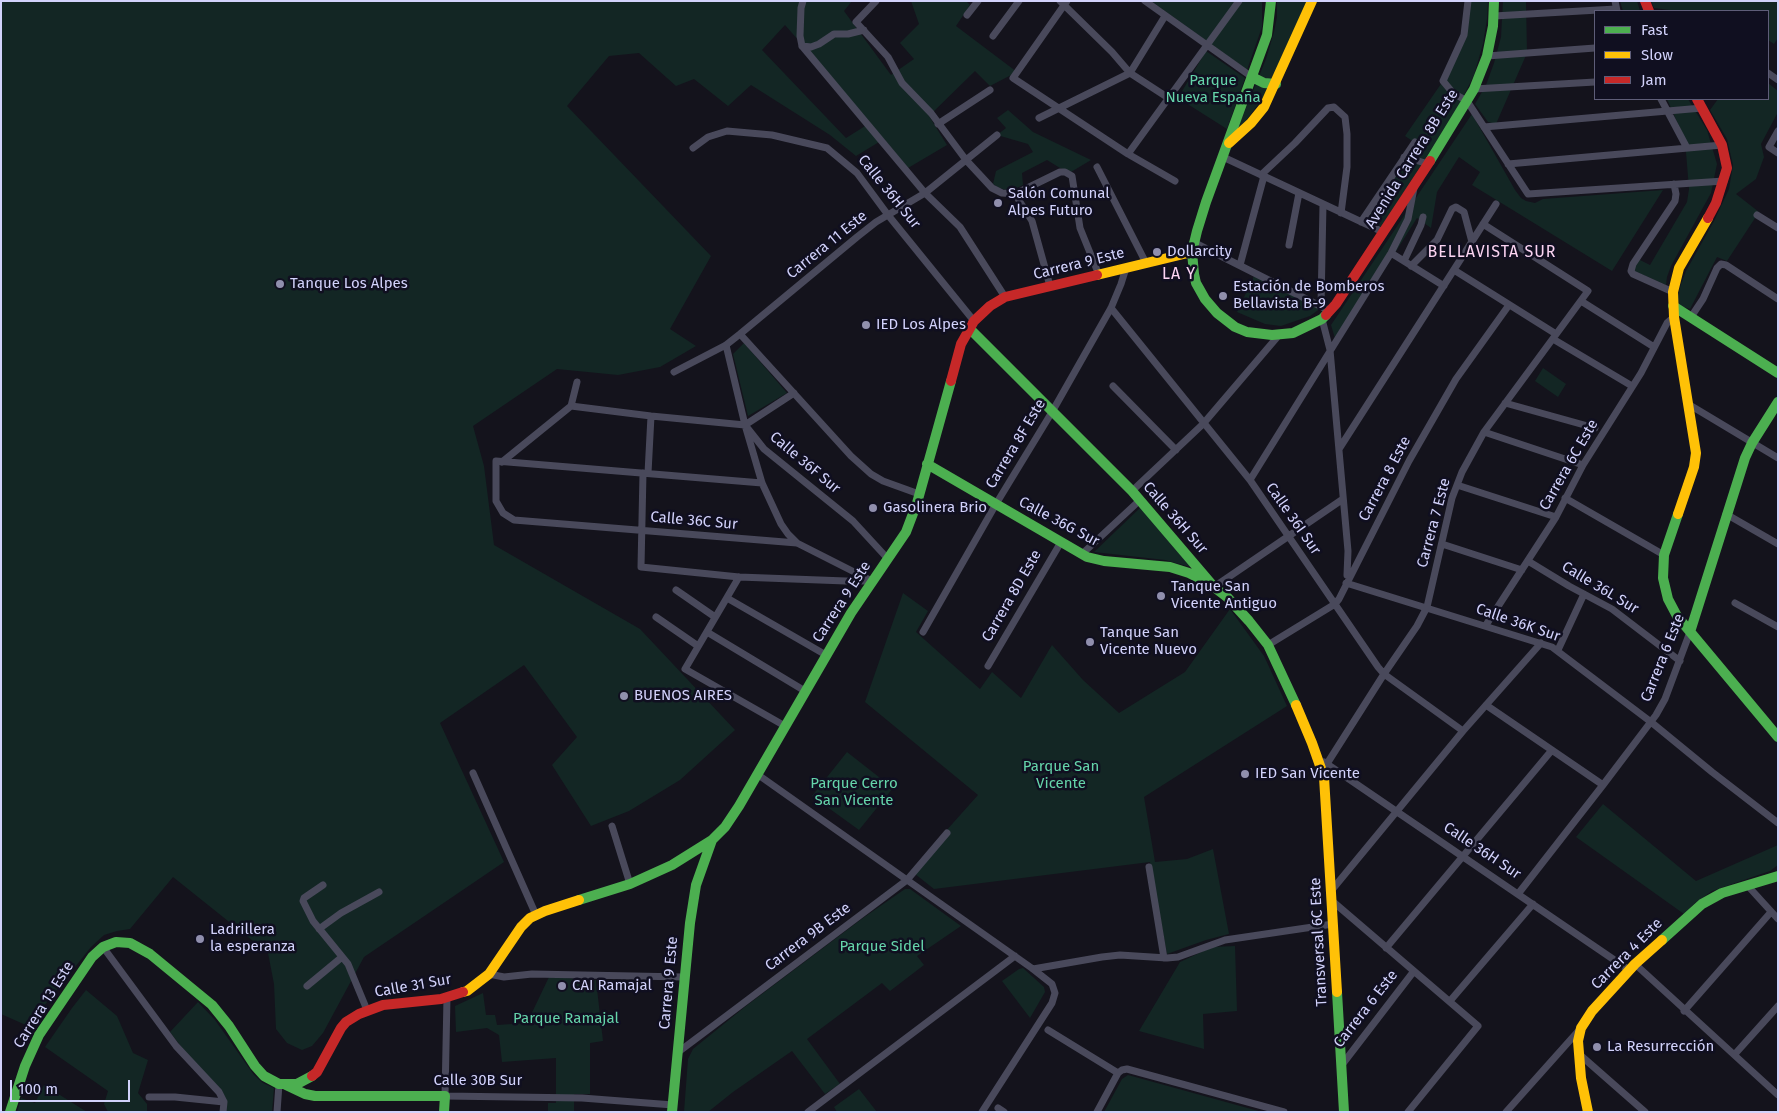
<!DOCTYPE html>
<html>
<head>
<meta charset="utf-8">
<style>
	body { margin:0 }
	#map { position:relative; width:1779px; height:1113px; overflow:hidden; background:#14131c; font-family:"Fira Sans",sans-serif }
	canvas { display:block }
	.frame { position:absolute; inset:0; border:2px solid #d2d2fb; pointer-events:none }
	.legend { position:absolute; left:1594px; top:10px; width:175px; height:90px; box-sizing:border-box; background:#100f20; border:1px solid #5e5d78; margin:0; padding:6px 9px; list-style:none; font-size:15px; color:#d2d2fb }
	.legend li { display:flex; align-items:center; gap:10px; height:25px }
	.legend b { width:25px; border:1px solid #5e5d78 }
	.scale { position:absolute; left:10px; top:1080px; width:120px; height:22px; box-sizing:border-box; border:2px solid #d2d2fb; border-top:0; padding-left:6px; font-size:15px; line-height:18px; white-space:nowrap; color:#d2d2fb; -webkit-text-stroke:4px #100f20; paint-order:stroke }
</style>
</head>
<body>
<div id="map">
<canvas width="1779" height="1113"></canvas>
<div class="frame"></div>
<ul class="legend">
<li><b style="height:6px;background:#4caf50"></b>Fast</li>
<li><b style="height:6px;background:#ffc107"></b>Slow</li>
<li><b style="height:6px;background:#c62828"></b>Jam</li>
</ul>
<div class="scale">100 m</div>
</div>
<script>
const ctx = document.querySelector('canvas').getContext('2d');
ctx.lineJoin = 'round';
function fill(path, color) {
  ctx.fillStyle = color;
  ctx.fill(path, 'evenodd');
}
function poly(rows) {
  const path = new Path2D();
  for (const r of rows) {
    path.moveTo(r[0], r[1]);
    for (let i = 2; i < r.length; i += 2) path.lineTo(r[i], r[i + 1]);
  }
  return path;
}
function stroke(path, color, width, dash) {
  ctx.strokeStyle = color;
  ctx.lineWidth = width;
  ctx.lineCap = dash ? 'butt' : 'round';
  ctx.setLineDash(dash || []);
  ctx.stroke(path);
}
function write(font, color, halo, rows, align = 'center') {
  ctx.font = font + ' "Fira Sans",sans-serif';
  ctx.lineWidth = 5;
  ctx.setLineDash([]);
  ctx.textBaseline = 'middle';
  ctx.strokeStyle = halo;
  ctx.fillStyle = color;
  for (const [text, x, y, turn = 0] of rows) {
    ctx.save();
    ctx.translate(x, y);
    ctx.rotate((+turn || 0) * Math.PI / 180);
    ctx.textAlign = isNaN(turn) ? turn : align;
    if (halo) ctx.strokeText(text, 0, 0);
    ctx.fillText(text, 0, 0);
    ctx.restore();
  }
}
fill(poly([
	[1,1,852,1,844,11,891,75,914,59,900,43,919,24,911,1,966,1,970,5,956,26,1017,72,990,86,975,71,929,116,947,145,908,168,884,139,856,156,830,135,751,85,728,106,694,79,676,86,639,53,609,56,567,106,711,256,670,329,696,346,660,367,618,375,557,369,473,426,484,466,494,545,640,629,735,730,680,780,629,811,591,826,552,765,577,737,524,665,440,723,504,862,364,957,323,1033,312,1046,302,1050,287,1043,276,1029,274,984,268,953,173,877,130,929,117,931,104,935,91,947,28,1026,1,1014],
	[785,25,870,122,870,123,846,138,762,50],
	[1151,1,1262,1,1262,27,1247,70],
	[1277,1,1307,1,1263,98,1245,122,1237,130,1266,59,1274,32,1277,17],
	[1468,1,1488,1,1487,19,1483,44,1474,75,1458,107,1382,227,1364,218,1414,142,1405,136,1443,81,1458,50],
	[1503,1,1526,1,1527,53,1496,124,1488,122,1475,104,1486,85,1494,63,1501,37],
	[1620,1,1637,1,1640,11,1623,11],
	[1651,1,1778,1,1778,38,1774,44,1768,40,1768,11,1677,11,1654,8],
	[1206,51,1245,78,1227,129,1178,98],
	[1768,83,1778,91,1778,112,1761,144,1764,157,1756,179,1736,194,1759,212,1727,261,1717,257,1690,309,1678,305,1678,295,1681,284,1686,271,1714,221,1729,189,1733,165,1727,139,1710,110,1718,99,1768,99],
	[1667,99,1688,99,1707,130,1717,164,1711,193,1671,266,1667,277,1666,285,1632,270,1638,259,1650,265,1687,202,1689,189,1685,140],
	[1008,110,1033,132,1091,160,1071,172,1060,168,1047,160,1022,173,1023,185,1017,188,1007,190,999,188,993,184,996,171,1033,152,1028,144,997,135,1006,128,997,118],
	[1472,114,1515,190,1521,198,1526,201,1535,203,1543,199,1663,190,1612,271,1472,185,1480,172,1459,157,1437,192,1431,228,1417,218,1337,345,1331,325],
	[1254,276,1321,308,1310,316,1281,326,1265,324,1237,312],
	[744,343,787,393,748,416,733,354],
	[1543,368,1566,384,1558,397,1535,381],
	[1141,507,1194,568,1165,560,1094,552],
	[903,593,928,611,916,632,980,689,992,672,1021,698,1052,645,1083,680,1119,713,1185,672,1230,609,1264,656,1287,706,1144,797,1155,862,1187,859,1213,849,1229,934,1206,940,1167,954,1150,862,934,889,915,874,945,832,978,795,865,702],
	[847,752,893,788,859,830,812,796],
	[1603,804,1696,881,1778,845,1778,865,1770,871,1712,891,1695,903,1684,914,1576,837],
	[905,889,910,889,961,926,917,956,924,965,890,991,882,983,807,1039,840,1084,825,1094,792,1051,733,1092,708,1112,684,1112,688,1059,693,1049,746,1006,863,918],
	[1235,946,1237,1011,1203,1014,1204,1049,1139,1031,1180,962,1212,947],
	[1023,968,1044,987,1045,992,1030,1018,1002,981,1019,969],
	[549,977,596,980,603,1041,590,1043,590,1094,574,1094,574,1112,548,1112,548,1103,556,1103,556,1058,502,1062,499,1035,487,1028,456,1032,455,1006,483,993,486,1015,495,1015,497,1025,527,1023],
	[86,990,117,1016,133,1053,148,1060,138,1093,147,1104,147,1112,108,1112,104,1104,108,1091,45,1047,72,1008],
	[198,1002,215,1020,254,1075,263,1083,274,1088,272,1112,226,1112,226,1100,219,1087,195,1065,170,1032],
	[1128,1075,1262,1112,1104,1112,1122,1079],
	[44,1085,87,1112,17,1112,21,1098,35,1103],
	[859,1089,877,1112,837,1112,834,1107]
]), '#132624');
stroke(poly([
	[876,1,856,22,888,57,902,83,931,113,966,160,992,188,1002,193,1015,194,1060,172,1065,172,1072,176,1080,228,1099,275],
	[1060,1,1112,52,1130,73,1170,99],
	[1067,1,1013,78,1128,154,1175,181],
	[1145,1,1252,77],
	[1468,1,1464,35,1443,81,1453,93,1467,101,1528,194,1724,181],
	[1615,1,1617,11],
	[967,15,978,1],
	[1494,16,1616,9],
	[993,36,1019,1],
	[802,46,925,193,960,227,1005,297],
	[802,46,811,47,819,44,834,34,848,34,864,30],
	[802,46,800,36,801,8,803,1],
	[1487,56,1595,48],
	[1768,73,1778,80],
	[1474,89,1595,82],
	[1661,99,1687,148],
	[1039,118,1130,73,1165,16],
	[938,124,990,90],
	[1484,127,1702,108],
	[1778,131,1769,147,1778,153],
	[693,148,708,137,727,131,772,135,827,148,857,173,888,215,974,321],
	[1128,154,1239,1],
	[1223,157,1383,232],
	[1404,157,1429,164],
	[1508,164,1722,145],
	[1097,167,1146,263],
	[1261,175,1295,143,1328,108,1334,107,1345,117,1347,134,1347,167,1341,213],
	[1015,194,1032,221,1050,286],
	[1757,215,1778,228],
	[1361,222,1415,142],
	[1193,242,1330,311],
	[1289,245,1299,193],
	[1391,253,1444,286],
	[1404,261,1421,225,1423,217],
	[1240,265,1264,176],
	[1411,266,1437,240,1452,209,1456,207,1464,212,1472,242],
	[1454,270,1556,334],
	[1673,292,1633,274,1631,271,1633,264,1675,201,1676,194,1674,184],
	[1581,301,1654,347],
	[1321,306,1323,204],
	[1111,308,1250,480,1378,667,1384,674,1463,731],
	[1691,317,1703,299,1717,268,1721,264,1726,265,1778,299],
	[1322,319,1330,350,1348,551,1347,575],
	[740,334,851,456,871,474,883,481,919,494],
	[1553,339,1632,386],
	[726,345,745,425,762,483,781,524,788,534,797,543],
	[674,372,726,345,740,334,857,237,876,222,925,193,997,135],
	[1113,386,1176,450],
	[1505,403,1595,428],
	[1688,404,1778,458],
	[571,406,651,416,745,425,764,449,853,521,888,559],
	[745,425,794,393],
	[1484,432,1583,465],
	[1339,449,1496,204],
	[502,462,571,406,577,382],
	[643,473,641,567,739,577,846,581,870,581],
	[648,473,651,416],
	[1250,480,1391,253,1408,219,1414,188],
	[762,483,496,461,496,501,503,513,514,520,797,543,872,581],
	[1457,485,1556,517],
	[1132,491,1203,424,1279,335],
	[1565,498,1664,555],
	[1726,514,1778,544],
	[1442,544,1522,570],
	[1082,554,1140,500],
	[1528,561,1569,586,1612,609,1680,661],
	[739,577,685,669,785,726],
	[1346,583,1552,647,1651,722,1712,772,1778,823],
	[1214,587,1343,499],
	[676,590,715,617],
	[727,598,826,655],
	[1735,603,1778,627],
	[656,617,698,646],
	[1486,625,1556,517,1583,465,1641,373,1667,323,1674,317],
	[707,632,805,691],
	[923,632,996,504,1052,412,1111,308,1121,284,1126,268],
	[1268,645,1335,604,1339,599,1409,461,1456,379,1509,305],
	[1558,650,1584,594],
	[988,666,1061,542],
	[1486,705,1603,785],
	[1324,762,1629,970],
	[1323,770,1384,674,1417,626,1427,607,1452,498,1462,472,1484,432,1588,291,1483,224],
	[473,773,536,915],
	[757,774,1033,969,1052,984,1055,993,1052,1003,982,1112],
	[612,826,630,884],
	[1149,867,1164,958],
	[323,885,304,898,303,901,313,921,348,964,367,1010],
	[1747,885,1778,919],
	[1331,891,1463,731,1541,643],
	[1518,894,1603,785,1656,715,1665,699,1690,632],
	[1331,900,1478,1026,1408,1112],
	[319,929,341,913,379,892],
	[103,947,176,1046,219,1092,224,1102,223,1112],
	[1386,948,1552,750],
	[1635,964,1778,1095],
	[1033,969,1102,957,1120,955,1167,958,1178,957,1225,940,1333,924],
	[489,974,504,977,532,974,684,977],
	[307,986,342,957],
	[447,997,445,1096,582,1098,673,1105],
	[1450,1001,1533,904],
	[1684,1011,1771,912],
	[1048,1030,1118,1073],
	[677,1053,907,880,947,833],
	[1579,1054,1645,1112],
	[1735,1054,1778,1006],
	[1341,1066,1414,971],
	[149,1097,175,1097,224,1102],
	[998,1108,1004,1112],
	[277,1112,279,1084],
	[808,1112,1015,956],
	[1097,1112,1118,1073,1122,1070,1127,1069,1284,1112],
	[1506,1112,1581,1028]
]), '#49495b', 7);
stroke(poly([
	[1271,1,1267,35,1206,202,1197,231,1192,252,1194,274,1196,283,1205,299,1217,313,1235,327,1247,332,1272,335,1293,333,1322,319,1326,315],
	[1252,77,1264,83,1276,84],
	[1430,161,1474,89,1487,56,1493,26,1494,1],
	[1673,306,1778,373],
	[969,328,1132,491,1214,587,1227,597,1249,621,1268,645,1296,705],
	[927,464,1087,557,1104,561,1170,567,1189,573,1207,582],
	[1678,514,1664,555,1663,578,1668,599,1677,616,1778,737],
	[1690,632,1745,458,1752,443,1778,402],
	[579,900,630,884,672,865,712,840,725,827,739,806,851,613,906,532,917,503,951,381],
	[1662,940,1702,904,1722,893,1778,876],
	[1337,992,1344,1112],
	[286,1085,305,1094,315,1096,445,1096,444,1112],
	[10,1112,25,1066,39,1035,92,957,103,947,116,942,130,943,150,954,212,1005,229,1026,255,1066,264,1076,279,1084,297,1084,312,1076],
	[672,1112,690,923,696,885,712,840]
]), '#4caf50', 10);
stroke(poly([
	[1229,143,1251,123,1264,107,1312,1],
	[1097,275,1192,252],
	[1678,514,1694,467,1696,453,1674,317,1673,292,1679,268,1708,218],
	[1296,705,1312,743,1324,777,1337,992],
	[463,992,467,991,489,974,521,927,530,918,545,911,579,900],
	[1588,1112,1581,1078,1578,1041,1581,1028,1592,1011,1635,964,1662,940]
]), '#ffc107', 10);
stroke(poly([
	[1645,1,1649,11],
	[1697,99,1722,145,1727,168,1716,203,1708,218],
	[1326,315,1336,304,1430,161],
	[951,381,961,344,974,321,990,306,1005,297,1097,275],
	[312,1076,317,1072,341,1028,346,1022,359,1014,383,1005,441,999,463,992]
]), '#c62828', 10);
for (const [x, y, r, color] of [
	[998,203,5,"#908fad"],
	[1157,252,5,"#908fad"],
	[280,284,5,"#908fad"],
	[1223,296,5,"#908fad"],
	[866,325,5,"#908fad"],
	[873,508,5,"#908fad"],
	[1161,596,5,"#908fad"],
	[1090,642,5,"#908fad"],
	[624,696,5,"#908fad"],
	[1245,774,5,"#908fad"],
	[200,939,5,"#908fad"],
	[562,986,5,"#908fad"],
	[1597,1047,5,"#908fad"]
]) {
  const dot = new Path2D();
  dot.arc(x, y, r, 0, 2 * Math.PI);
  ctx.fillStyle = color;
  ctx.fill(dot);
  stroke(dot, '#100f20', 2);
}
write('15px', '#65d4aa', '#100f20', [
	["Parque",1213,81],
	["Nueva España",1213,98],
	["Parque San",1061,767],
	["Vicente",1061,784],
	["Parque Cerro",854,784],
	["San Vicente",854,801],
	["Parque Sidel",882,947],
	["Parque Ramajal",566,1019]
]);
write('15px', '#d2d2fb', '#100f20', [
	["Avenida Carrera 8B Este",1412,159,-58],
	["Calle 36H Sur",889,192,51],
	["Carrera 11 Este",827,245,-39],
	["Carrera 9 Este",1079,264,-14],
	["Carrera 8F Este",1016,444,-59],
	["Calle 36F Sur",805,463,40],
	["Carrera 6C Este",1569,465,-60],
	["Carrera 8 Este",1385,479,-62],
	["Calle 36H Sur",1175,518,49],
	["Calle 36I Sur",1293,519,55],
	["Calle 36C Sur",694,521,5],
	["Calle 36G Sur",1059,522,28],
	["Carrera 7 Este",1434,523,-75],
	["Calle 36L Sur",1600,588,31],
	["Carrera 8D Este",1012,596,-60],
	["Carrera 9 Este",842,602,-57],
	["Calle 36K Sur",1518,623,19],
	["Carrera 6 Este",1663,658,-68],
	["Calle 36H Sur",1482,851,34],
	["Carrera 9B Este",808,937,-37],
	["Transversal 6C Este",1319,942,-93],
	["Carrera 4 Este",1627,954,-45],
	["Carrera 9 Este",669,983,-85],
	["Calle 31 Sur",413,986,-10],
	["Carrera 13 Este",44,1005,-58],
	["Carrera 6 Este",1366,1009,-52],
	["Calle 30B Sur",478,1081]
]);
write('15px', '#d2d2fb', '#100f20', [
	["Salón Comunal",1008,194],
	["Alpes Futuro",1008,211],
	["Dollarcity",1167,252],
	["Tanque Los Alpes",290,284],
	["Estación de Bomberos",1233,287],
	["Bellavista B-9",1233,304],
	["IED Los Alpes",876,325],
	["Gasolinera Brio",883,508],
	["Tanque San",1171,587],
	["Vicente Antiguo",1171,604],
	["Tanque San",1100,633],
	["Vicente Nuevo",1100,650],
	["BUENOS AIRES",634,696],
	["IED San Vicente",1255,774],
	["Ladrillera",210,930],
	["la esperanza",210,947],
	["CAI Ramajal",572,986],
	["La Resurrección",1607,1047]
], 'left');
ctx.letterSpacing = '1px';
write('16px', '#fbd4f2', '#100f20', [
	["BELLAVISTA SUR",1492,253],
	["LA Y",1179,275]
]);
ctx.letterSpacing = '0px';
</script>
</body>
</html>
